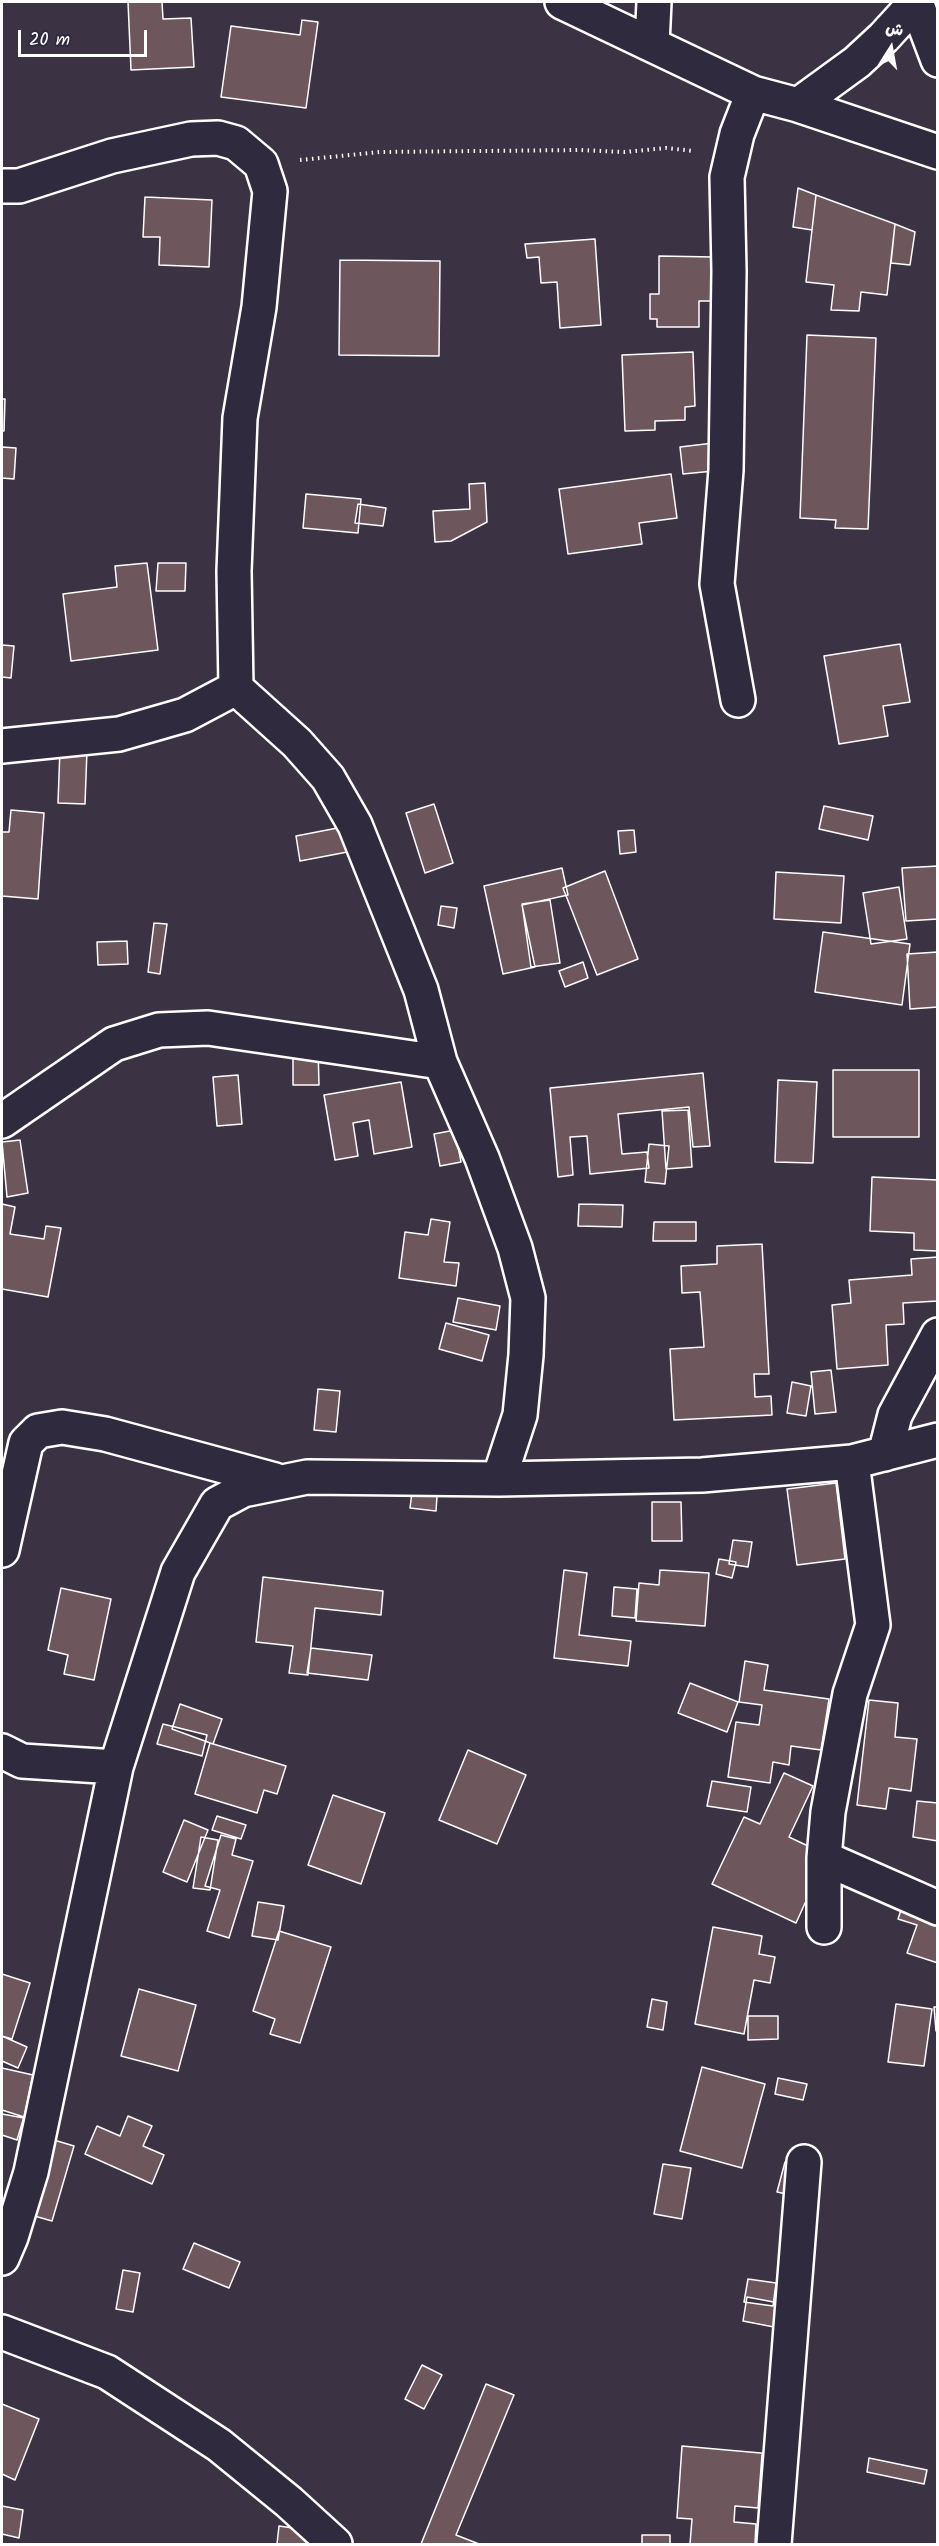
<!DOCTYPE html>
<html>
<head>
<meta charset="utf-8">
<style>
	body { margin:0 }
	#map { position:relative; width:939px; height:2546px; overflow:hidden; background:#3b3343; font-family:Kalam,"Playpen Sans Arabic",sans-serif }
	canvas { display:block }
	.frame { position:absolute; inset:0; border:3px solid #fff; pointer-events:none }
	.north { position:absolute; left:861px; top:18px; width:60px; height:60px; -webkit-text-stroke:4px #2f2a3d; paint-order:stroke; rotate:11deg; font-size:16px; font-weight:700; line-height:24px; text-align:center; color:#fff }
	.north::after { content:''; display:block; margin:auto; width:21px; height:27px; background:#fff; clip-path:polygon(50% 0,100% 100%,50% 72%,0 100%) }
	.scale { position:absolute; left:18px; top:30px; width:129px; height:27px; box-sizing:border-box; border:3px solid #fff; border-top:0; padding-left:8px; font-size:18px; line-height:21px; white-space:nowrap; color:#fff; -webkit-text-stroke:4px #2f2a3d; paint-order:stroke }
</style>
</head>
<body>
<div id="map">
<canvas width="939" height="2546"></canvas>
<div class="frame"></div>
<div class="north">ش</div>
<div class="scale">20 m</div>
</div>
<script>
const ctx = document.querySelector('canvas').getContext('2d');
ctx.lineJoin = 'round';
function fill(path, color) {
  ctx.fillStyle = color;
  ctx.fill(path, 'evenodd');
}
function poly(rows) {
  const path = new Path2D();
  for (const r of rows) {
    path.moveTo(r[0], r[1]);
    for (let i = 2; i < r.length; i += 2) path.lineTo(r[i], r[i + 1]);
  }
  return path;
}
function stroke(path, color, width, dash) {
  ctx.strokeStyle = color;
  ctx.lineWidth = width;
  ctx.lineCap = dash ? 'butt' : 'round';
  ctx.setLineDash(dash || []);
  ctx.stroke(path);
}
const building = poly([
	[128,2,162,2,163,19,191,18,194,67,131,70,128,2],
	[302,20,318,22,306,108,221,97,231,26,300,35,302,20],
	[798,188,816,195,812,230,793,227,798,188],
	[816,195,895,224,887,295,861,292,859,311,831,310,834,285,806,282,816,195],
	[145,197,212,200,209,267,159,265,160,237,143,237,145,197],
	[895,224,915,232,910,265,891,263,895,224],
	[595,239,601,325,560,328,557,282,541,283,539,257,527,258,525,244,595,239],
	[659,256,714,257,714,301,699,301,699,327,657,327,657,319,650,319,650,294,659,294,659,256],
	[340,260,440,261,439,356,339,355,340,260],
	[807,335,876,338,868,529,835,528,836,520,800,518,807,335],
	[693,352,695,406,685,407,685,420,655,421,655,430,625,431,622,355,693,352],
	[2,399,5,399,4,431,2,431,2,399],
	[722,442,724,470,683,474,680,447,722,442],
	[2,447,16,448,14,479,2,478,2,447],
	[671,474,677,518,639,523,642,544,568,554,559,489,671,474],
	[485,483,487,522,451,541,435,542,433,511,470,509,469,484,485,483],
	[306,494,361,499,358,533,303,528,306,494],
	[358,504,386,508,383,526,355,523,358,504],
	[147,563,158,650,71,661,63,594,117,587,115,566,147,563],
	[158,563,186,563,185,591,156,591,158,563],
	[900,644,910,702,883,706,888,736,839,744,824,656,900,644],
	[2,645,14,646,11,678,2,677,2,645],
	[60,749,87,750,85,804,58,803,60,749],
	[434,804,453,863,425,873,406,813,434,804],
	[824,806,873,816,868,840,819,829,824,806],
	[11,810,44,813,38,899,2,896,2,832,9,832,11,810],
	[353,825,358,850,300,861,296,836,353,825],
	[634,830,636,852,620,854,618,831,634,830],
	[938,866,938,919,906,921,902,868,938,866],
	[562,868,568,895,522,905,535,967,503,974,484,886,562,868],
	[605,871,638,959,597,975,563,888,605,871],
	[776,872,844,876,841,923,774,919,776,872],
	[899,887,907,939,871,944,863,893,899,887],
	[550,900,560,963,531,967,522,904,550,900],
	[441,906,457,908,454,928,438,925,441,906],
	[154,923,167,924,160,974,148,972,154,923],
	[823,932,910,944,902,1005,815,992,823,932],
	[127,941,128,964,98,965,97,942,127,941],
	[938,952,938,1007,910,1009,907,954,938,952],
	[583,962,588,978,565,987,559,971,583,962],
	[318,1047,319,1085,293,1085,293,1048,318,1047],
	[833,1070,919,1070,919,1137,833,1137,833,1070],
	[703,1073,710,1146,693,1147,689,1107,618,1114,622,1154,647,1152,649,1168,590,1174,587,1136,570,1137,573,1175,558,1177,550,1088,703,1073],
	[238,1075,242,1124,217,1126,213,1077,238,1075],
	[778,1080,817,1082,813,1163,775,1162,778,1080],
	[401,1082,412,1147,374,1154,369,1120,353,1123,358,1156,335,1160,324,1095,401,1082],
	[688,1110,692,1167,666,1169,662,1111,688,1110],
	[455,1130,461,1162,440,1166,434,1134,455,1130],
	[20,1140,28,1193,7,1197,2,1142,20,1140],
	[649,1144,669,1146,665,1184,645,1182,649,1144],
	[872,1177,938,1180,938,1251,914,1250,914,1233,870,1231,872,1177],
	[2,1204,15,1207,10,1234,44,1239,46,1226,61,1228,48,1297,2,1289,2,1204],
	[579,1204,623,1205,622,1227,578,1226,579,1204],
	[431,1219,450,1222,444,1262,459,1263,456,1286,399,1278,405,1232,428,1235,431,1219],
	[654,1222,696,1222,696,1241,653,1241,654,1222],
	[762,1244,769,1374,754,1374,755,1397,771,1396,772,1415,674,1420,670,1349,704,1347,700,1292,682,1293,681,1266,717,1264,717,1246,762,1244],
	[938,1257,938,1301,903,1303,904,1324,886,1325,888,1365,837,1369,832,1305,851,1303,849,1280,912,1275,911,1259,938,1257],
	[458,1298,500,1306,496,1330,453,1322,458,1298],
	[446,1323,489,1335,482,1361,439,1349,446,1323],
	[831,1370,836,1412,815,1414,811,1372,831,1370],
	[792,1382,811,1386,806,1416,787,1413,792,1382],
	[318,1389,340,1391,336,1432,314,1430,318,1389],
	[836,1483,845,1559,797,1565,787,1489,836,1483],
	[412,1492,437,1496,436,1511,410,1508,412,1492],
	[652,1502,681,1502,682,1541,652,1541,652,1502],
	[733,1540,752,1542,748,1567,729,1564,733,1540],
	[719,1559,736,1562,732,1578,716,1574,719,1559],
	[564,1570,587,1573,579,1635,631,1641,628,1666,554,1658,564,1570],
	[660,1570,709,1573,705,1626,636,1621,639,1583,659,1585,660,1570],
	[263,1577,383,1591,381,1615,315,1608,308,1675,289,1673,293,1646,256,1642,263,1577],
	[614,1587,637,1589,635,1618,612,1616,614,1587],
	[61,1588,111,1599,94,1680,64,1674,68,1655,48,1650,61,1588],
	[311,1648,372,1655,368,1680,307,1673,311,1648],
	[745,1661,768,1665,764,1690,829,1699,821,1750,791,1746,789,1765,773,1762,770,1783,728,1777,736,1722,759,1725,762,1705,739,1702,745,1661],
	[690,1683,738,1702,727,1732,678,1713,690,1683],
	[869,1700,898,1703,895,1737,917,1739,911,1791,889,1788,886,1809,857,1805,869,1700],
	[180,1704,222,1719,213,1744,172,1729,180,1704],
	[163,1724,207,1735,202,1756,157,1744,163,1724],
	[210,1743,286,1766,277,1794,264,1790,257,1813,195,1794,210,1743],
	[468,1750,526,1775,497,1844,439,1820,468,1750],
	[784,1773,813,1786,789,1837,827,1855,796,1923,712,1884,744,1817,760,1824,784,1773],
	[712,1781,751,1787,747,1812,707,1806,712,1781],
	[333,1795,385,1813,361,1884,308,1865,333,1795],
	[917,1801,938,1803,938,1841,913,1837,917,1801],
	[217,1816,246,1825,241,1839,212,1830,217,1816],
	[184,1820,208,1830,187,1882,163,1872,184,1820],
	[221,1835,236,1839,232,1855,253,1861,229,1938,207,1931,220,1890,205,1886,221,1835],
	[201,1837,218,1840,210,1890,193,1888,201,1837],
	[906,1895,938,1905,938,1963,907,1953,917,1925,898,1919,906,1895],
	[258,1902,284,1906,278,1940,252,1936,258,1902],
	[713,1927,762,1936,759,1954,775,1957,770,1983,754,1980,744,2034,695,2024,713,1927],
	[279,1931,331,1947,300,2043,270,2034,275,2019,253,2011,279,1931],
	[2,1974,30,1983,12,2039,2,2036,2,1974],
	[139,1989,196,2005,178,2071,121,2056,139,1989],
	[652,1999,667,2002,663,2030,647,2027,652,1999],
	[896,2004,932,2009,924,2066,888,2062,896,2004],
	[934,2007,938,2007,938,2031,936,2031,934,2007],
	[748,2016,778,2016,778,2039,748,2040,748,2016],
	[2,2036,27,2047,18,2068,2,2061,2,2036],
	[702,2067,765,2084,742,2168,680,2151,702,2067],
	[2,2068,33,2075,24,2118,2,2114,2,2068],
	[778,2078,807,2084,803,2100,775,2094,778,2078],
	[2,2110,24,2117,17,2140,2,2135,2,2110],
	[128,2116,152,2126,143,2146,164,2155,152,2184,85,2154,97,2126,120,2136,128,2116],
	[54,2140,74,2146,52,2221,31,2215,54,2140],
	[785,2162,807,2167,800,2197,777,2192,785,2162],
	[663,2164,691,2168,682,2219,654,2214,663,2164],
	[194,2243,240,2262,229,2288,183,2269,194,2243],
	[123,2270,140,2273,133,2312,116,2309,123,2270],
	[748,2279,776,2283,773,2306,744,2302,748,2279],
	[747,2297,779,2303,774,2327,743,2321,747,2297],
	[422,2365,442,2375,424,2409,405,2399,422,2365],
	[486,2384,514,2395,456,2535,479,2544,421,2544,486,2384],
	[2,2404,39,2419,15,2480,2,2474,2,2404],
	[682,2446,783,2455,782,2457,762,2455,758,2508,735,2506,734,2522,756,2524,755,2544,690,2544,692,2519,677,2518,682,2446],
	[869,2458,927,2470,924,2484,867,2472,869,2458],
	[2,2506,23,2510,19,2538,2,2534,2,2506],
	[279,2526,320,2532,318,2544,277,2544,279,2526],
	[642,2535,670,2535,670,2544,642,2544,642,2535]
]);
fill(building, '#6d575c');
stroke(building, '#fff', 1.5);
const minor = poly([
	[562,2,753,93,798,105,938,152],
	[916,2,938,60],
	[652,44,654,2],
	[798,105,857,62,884,37,916,2],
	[2,186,19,186,112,156,191,139,218,138,236,143,261,164,270,191,259,307,240,418,234,571,236,688,297,743,328,778,355,825,421,990,440,1062,482,1158,515,1248,528,1298,526,1355,520,1415,499,1479],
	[738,700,717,584,726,470,729,271,727,177,737,134,753,93],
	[2,746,119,734,185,715,236,688],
	[2,1121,114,1044,159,1030,208,1028,440,1062],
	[885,1454,895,1415,938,1335],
	[2,1550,26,1443,38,1431,62,1427,105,1434,275,1480],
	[2,1751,22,1761,116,1767],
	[824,1858,938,1908],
	[824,1927,824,1858,828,1812,850,1694,873,1625,852,1462],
	[2,2258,11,2237,31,2172,116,1767,178,1572,217,1504,243,1490,307,1477,499,1479,702,1475,852,1462,938,1440],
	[2,2332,107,2372,219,2445,289,2502,335,2544],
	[774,2544,804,2162]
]);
stroke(minor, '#fff', 38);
stroke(poly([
	[300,160,380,152,580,150,625,152,666,148,694,151]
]), '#fff', 4, [1.5, 4.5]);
stroke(minor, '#2f2a3d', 33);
</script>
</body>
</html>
